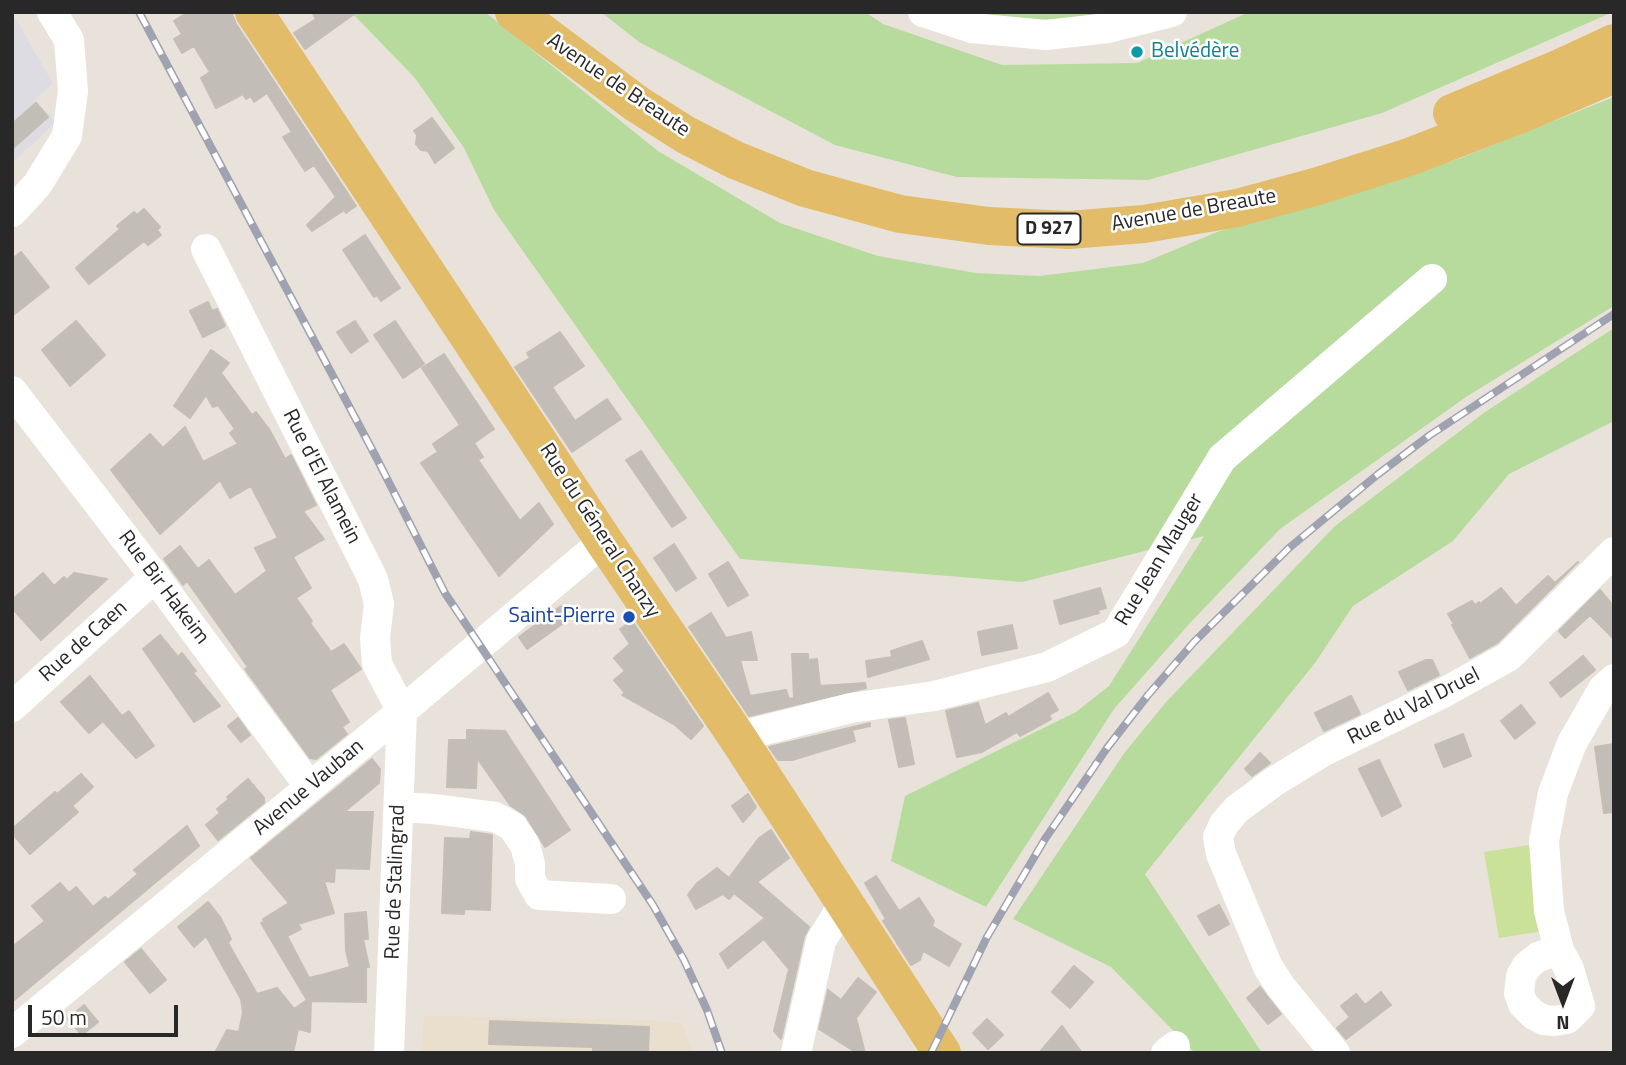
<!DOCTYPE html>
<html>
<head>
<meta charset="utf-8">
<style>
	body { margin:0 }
	#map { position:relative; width:1626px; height:1065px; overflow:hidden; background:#e9e2db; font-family:"Titillium Web",sans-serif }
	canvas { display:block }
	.frame { position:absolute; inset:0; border:14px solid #282828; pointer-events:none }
	.north { position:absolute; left:1528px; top:967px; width:70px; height:70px; -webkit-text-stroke:5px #fff; paint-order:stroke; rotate:180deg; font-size:19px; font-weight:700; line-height:28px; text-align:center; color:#282828 }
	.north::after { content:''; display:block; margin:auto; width:24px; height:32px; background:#282828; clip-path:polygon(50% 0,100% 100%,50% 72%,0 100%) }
	.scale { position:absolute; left:28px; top:1005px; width:150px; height:32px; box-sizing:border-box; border:4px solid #282828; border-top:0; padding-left:9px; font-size:21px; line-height:24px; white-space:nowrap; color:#282828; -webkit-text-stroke:5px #fff; paint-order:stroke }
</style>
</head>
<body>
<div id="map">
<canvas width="1626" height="1065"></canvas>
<div class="frame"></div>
<div class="north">N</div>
<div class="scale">50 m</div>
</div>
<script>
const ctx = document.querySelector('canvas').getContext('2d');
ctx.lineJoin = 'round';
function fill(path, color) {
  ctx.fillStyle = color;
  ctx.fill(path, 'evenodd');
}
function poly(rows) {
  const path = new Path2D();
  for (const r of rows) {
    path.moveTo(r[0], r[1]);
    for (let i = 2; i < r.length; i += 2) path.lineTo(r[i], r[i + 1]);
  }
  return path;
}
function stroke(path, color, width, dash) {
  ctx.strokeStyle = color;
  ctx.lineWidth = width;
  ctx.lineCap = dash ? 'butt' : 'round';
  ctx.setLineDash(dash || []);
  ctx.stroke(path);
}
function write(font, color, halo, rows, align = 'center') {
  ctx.font = font + ' "Titillium Web",sans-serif';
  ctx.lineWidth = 5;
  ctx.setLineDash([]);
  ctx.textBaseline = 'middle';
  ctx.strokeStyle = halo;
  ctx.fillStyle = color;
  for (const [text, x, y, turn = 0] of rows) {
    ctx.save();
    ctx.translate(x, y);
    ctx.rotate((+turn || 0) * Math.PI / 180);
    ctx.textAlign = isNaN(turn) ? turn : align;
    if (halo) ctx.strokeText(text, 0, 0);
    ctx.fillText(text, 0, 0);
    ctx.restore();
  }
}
fill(poly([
	[12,13,53,83,35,100,56,122,12,163]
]), '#dddce2');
fill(poly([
	[424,1016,650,1020,682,1023,693,1053,421,1053]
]), '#eadecc');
fill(poly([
	[351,12,485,12,658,151,780,223,878,256,976,273,1039,276,1143,263,1217,232,1458,159,1614,97,1614,309,1612,307,1466,397,1280,529,1190,623,1114,709,986,907,891,861,905,796,1076,712,1109,686,1204,536,1022,582,740,559,494,210,464,148,415,78],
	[601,12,865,12,883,24,1002,65,1137,63,1249,12,1613,12,1382,113,1148,180,957,177,835,145,639,42],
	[983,12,1139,12,1072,23,986,19],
	[1614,328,1614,421,1509,474,1453,541,1353,606,1315,663,1145,874,1262,1053,1195,1053,1111,967,1013,919,1125,752,1167,701,1335,526,1485,412]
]), '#b7db9d');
fill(poly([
	[1529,845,1543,931,1499,938,1484,852]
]), '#c9e199');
const building = poly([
	[188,12,231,12,236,24,356,206,346,213,344,210,312,231,307,225,336,197,314,165,305,171,283,137,292,132,267,93,254,102,251,96,246,99,243,94,216,108,201,78,210,72,194,46,182,53,174,39,182,34,174,21,188,12],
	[312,12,357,12,305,49,294,33,316,19,312,12],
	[36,103,48,117,12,149,12,124,36,103],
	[432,118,454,148,435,163,428,151,421,150,416,144,417,135,414,131,432,118],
	[144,209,160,227,157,230,161,235,148,245,144,241,89,284,76,268,120,229,117,226,134,212,137,215,144,209],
	[365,235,400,288,381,301,377,295,374,297,343,250,365,235],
	[21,252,49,287,12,316,12,259,21,252],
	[208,302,212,311,217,309,225,326,203,337,190,311,208,302],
	[76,321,105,355,70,386,42,350,76,321],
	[355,321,368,341,351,353,337,332,355,321],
	[395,321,424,364,403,378,374,335,395,321],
	[560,332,584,366,552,387,575,421,607,399,621,419,572,452,515,367,530,358,527,353,560,332],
	[211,350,229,363,221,373,252,415,256,412,269,429,285,459,291,455,316,505,303,511,324,539,293,557,311,588,296,598,312,621,310,623,331,652,344,644,361,669,330,690,349,722,342,727,347,734,316,759,310,758,245,669,248,667,187,581,183,585,164,559,180,546,198,569,209,560,235,595,267,571,255,548,278,538,251,486,230,498,220,480,160,534,111,470,150,434,163,448,185,427,203,462,238,444,230,433,235,429,218,405,213,407,206,395,190,418,174,406,211,350],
	[444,354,494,429,474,443,483,457,478,460,520,521,539,503,553,524,499,576,421,463,438,452,433,444,460,425,422,368,444,354],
	[641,451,686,518,672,527,626,460,641,451],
	[674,544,696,578,676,591,654,558,674,544],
	[728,562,748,595,728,606,709,574,728,562],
	[1578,562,1497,643,1470,658,1452,625,1454,624,1448,614,1472,601,1475,605,1479,602,1480,604,1501,588,1516,606,1548,576,1555,583,1578,562],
	[43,573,54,586,64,577,67,580,74,573,107,579,41,640,12,608,12,600,43,573],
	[1100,588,1106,608,1098,610,1099,613,1060,624,1054,601,1100,588],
	[1600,590,1614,607,1614,639,1590,615,1565,638,1559,631,1600,590],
	[561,606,569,619,527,649,519,637,561,606],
	[711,613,726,638,751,632,757,660,740,660,750,696,786,690,789,699,794,698,792,654,808,654,808,660,817,659,820,686,865,683,866,688,749,716,689,627,711,613],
	[632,621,703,726,691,739,675,725,622,695,625,693,614,680,625,671,614,658,630,644,620,629,632,621],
	[1012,625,1017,648,982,655,978,632,1012,625],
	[160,635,178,657,182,653,196,671,193,673,220,706,194,722,143,649,160,635],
	[922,641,929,659,868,677,866,661,892,657,891,651,922,641],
	[1583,656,1595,670,1561,697,1550,683,1583,656],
	[1426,660,1432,660,1439,675,1408,690,1399,672,1426,660],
	[90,676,122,716,129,711,154,746,136,758,103,721,89,733,73,715,61,702,90,676],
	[1048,693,1058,710,1049,715,1051,719,1020,736,1017,732,982,752,957,757,946,711,978,703,985,725,1006,713,1008,717,1048,693],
	[1351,696,1360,714,1324,731,1315,713,1351,696],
	[1521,705,1535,723,1515,739,1501,721,1521,705],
	[238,718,250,735,241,742,228,726,238,718],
	[905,718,914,764,899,767,889,720,905,718],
	[870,723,870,726,852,730,855,741,792,760,778,760,769,747,870,723],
	[467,730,505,731,570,830,545,847,526,816,510,805,477,758,476,788,447,787,449,740,467,740,467,730],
	[1463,734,1471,756,1444,767,1435,745,1463,734],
	[1614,744,1614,812,1604,813,1595,747,1614,744],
	[1260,753,1270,763,1252,776,1245,769,1260,753],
	[372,759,380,769,379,783,344,812,373,812,369,869,335,868,334,882,324,881,334,913,298,924,301,929,287,936,309,978,325,974,350,967,346,951,345,914,366,912,368,939,363,939,369,967,366,967,366,1002,311,1001,310,1032,298,1029,293,1053,215,1053,227,1030,239,1032,243,1012,241,999,206,936,194,947,178,927,208,902,220,917,231,939,228,943,257,994,277,988,294,1009,307,1000,261,923,264,922,263,919,289,903,251,858,372,759],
	[1379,760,1401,806,1382,816,1359,769,1379,760],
	[81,774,93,787,72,806,78,812,30,854,12,833,12,829,55,792,57,794,81,774],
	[248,779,264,798,264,803,218,840,206,825,220,813,217,809,229,799,227,797,248,779],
	[748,794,756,807,743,822,732,806,748,794],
	[187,826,199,846,12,1002,12,947,45,921,32,906,60,883,69,893,76,887,93,907,105,897,108,900,138,874,134,870,187,826],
	[771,830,789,858,757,882,809,927,804,937,781,1039,774,1031,789,969,764,939,728,968,720,954,765,918,734,893,729,899,723,894,696,909,688,895,696,884,717,868,729,878,759,838,771,830],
	[471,832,492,835,490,910,464,909,464,914,442,913,445,838,470,839,471,832],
	[876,876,899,911,919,898,934,921,932,926,961,944,949,966,923,951,920,960,911,965,883,921,886,919,865,883,876,876],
	[1219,905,1229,924,1209,935,1198,916,1219,905],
	[141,949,166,980,150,993,125,962,141,949],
	[1074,966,1093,982,1070,1008,1052,992,1074,966],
	[858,978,876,992,856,1018,865,1053,857,1053,819,1029,828,990,841,1000,858,978],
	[1260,987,1281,1014,1268,1024,1247,998,1260,987],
	[1381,992,1391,1005,1346,1039,1337,1028,1350,1017,1341,1006,1356,994,1365,1005,1381,992],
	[84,1005,98,1022,82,1035,68,1019,84,1005],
	[987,1019,1003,1035,988,1049,973,1033,987,1019],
	[490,1021,649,1027,648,1053,593,1053,593,1047,489,1044,490,1021],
	[1062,1026,1082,1053,1039,1053,1062,1026]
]);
fill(building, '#c2bdb7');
stroke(building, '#c4beb5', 2);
stroke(poly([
	[923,12,972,28,1046,35,1108,28,1172,12],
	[12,212,37,185,67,136,73,91,69,40,52,12],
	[206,249,373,579,379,604,375,638,377,664,402,711,389,1053],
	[12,391,155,577,310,787],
	[12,707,155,577],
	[737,737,851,708,934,696,1047,667,1116,633,1222,458,1432,279],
	[399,807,433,809,495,817,512,826,525,845,530,864,530,879,539,895,611,899],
	[1559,950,1538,957,1527,966,1521,976,1519,993,1523,1004,1534,1015,1544,1020,1555,1021,1567,1019,1580,1006,1569,969,1559,950,1549,911,1544,841,1553,793,1572,743,1603,689,1614,679],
	[12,1033,402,711,604,541],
	[796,1053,821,941,844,903],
	[1166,1053,1175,1046],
	[1335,1053,1281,987,1268,967,1221,854,1218,837,1224,824,1237,809,1275,781,1324,751,1443,693,1508,657,1614,552]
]), '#fff', 30);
stroke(poly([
	[254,12,604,541,737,737,942,1053],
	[514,12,637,104,686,135,735,160,805,188,900,214,989,226,1069,230,1144,224,1237,208,1318,186,1409,157,1526,112,1614,74],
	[1452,113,1560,68,1614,43]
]), '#e2bc68', 38);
const rail = poly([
	[139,12,375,455,445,593,653,905,684,960,707,1010,722,1053],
	[931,1053,987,937,1045,839,1107,748,1148,695,1194,642,1289,548,1377,475,1430,435,1614,314]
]);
stroke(rail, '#9fa3b1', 8);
stroke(rail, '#fff', 5, [16]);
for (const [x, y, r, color] of [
	[1137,52,7,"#0f9aa8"],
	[629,617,7,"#1a4fb4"]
]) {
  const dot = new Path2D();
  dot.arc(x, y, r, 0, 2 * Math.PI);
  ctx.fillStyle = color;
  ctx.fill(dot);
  stroke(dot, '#fff', 2.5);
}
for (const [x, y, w] of [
	[1049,229,63]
]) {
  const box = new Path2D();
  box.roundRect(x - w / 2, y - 15.5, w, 31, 5);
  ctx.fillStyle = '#fff';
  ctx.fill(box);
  stroke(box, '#282828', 2);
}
write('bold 19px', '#282828', null, [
	["D 927",1049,229]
]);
write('21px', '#0d838f', '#fff', [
	["Belvédère",1151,52]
], 'left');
write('21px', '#282828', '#fff', [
	["Avenue de Breaute",618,86,34],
	["Avenue de Breaute",1194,211,-10],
	["Rue d'El Alamein",321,477,63],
	["Rue du Géneral Chanzy",599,531,57],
	["Rue Jean Mauger",1160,560,-59],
	["Rue Bir Hakeim",163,588,53],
	["Rue de Caen",84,642,-42],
	["Rue du Val Druel",1414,707,-27],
	["Avenue Vauban",309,788,-40],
	["Rue de Stalingrad",396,882,-88]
]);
write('21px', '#164399', '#fff', [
	["Saint-Pierre",615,617]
], 'right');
</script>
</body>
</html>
